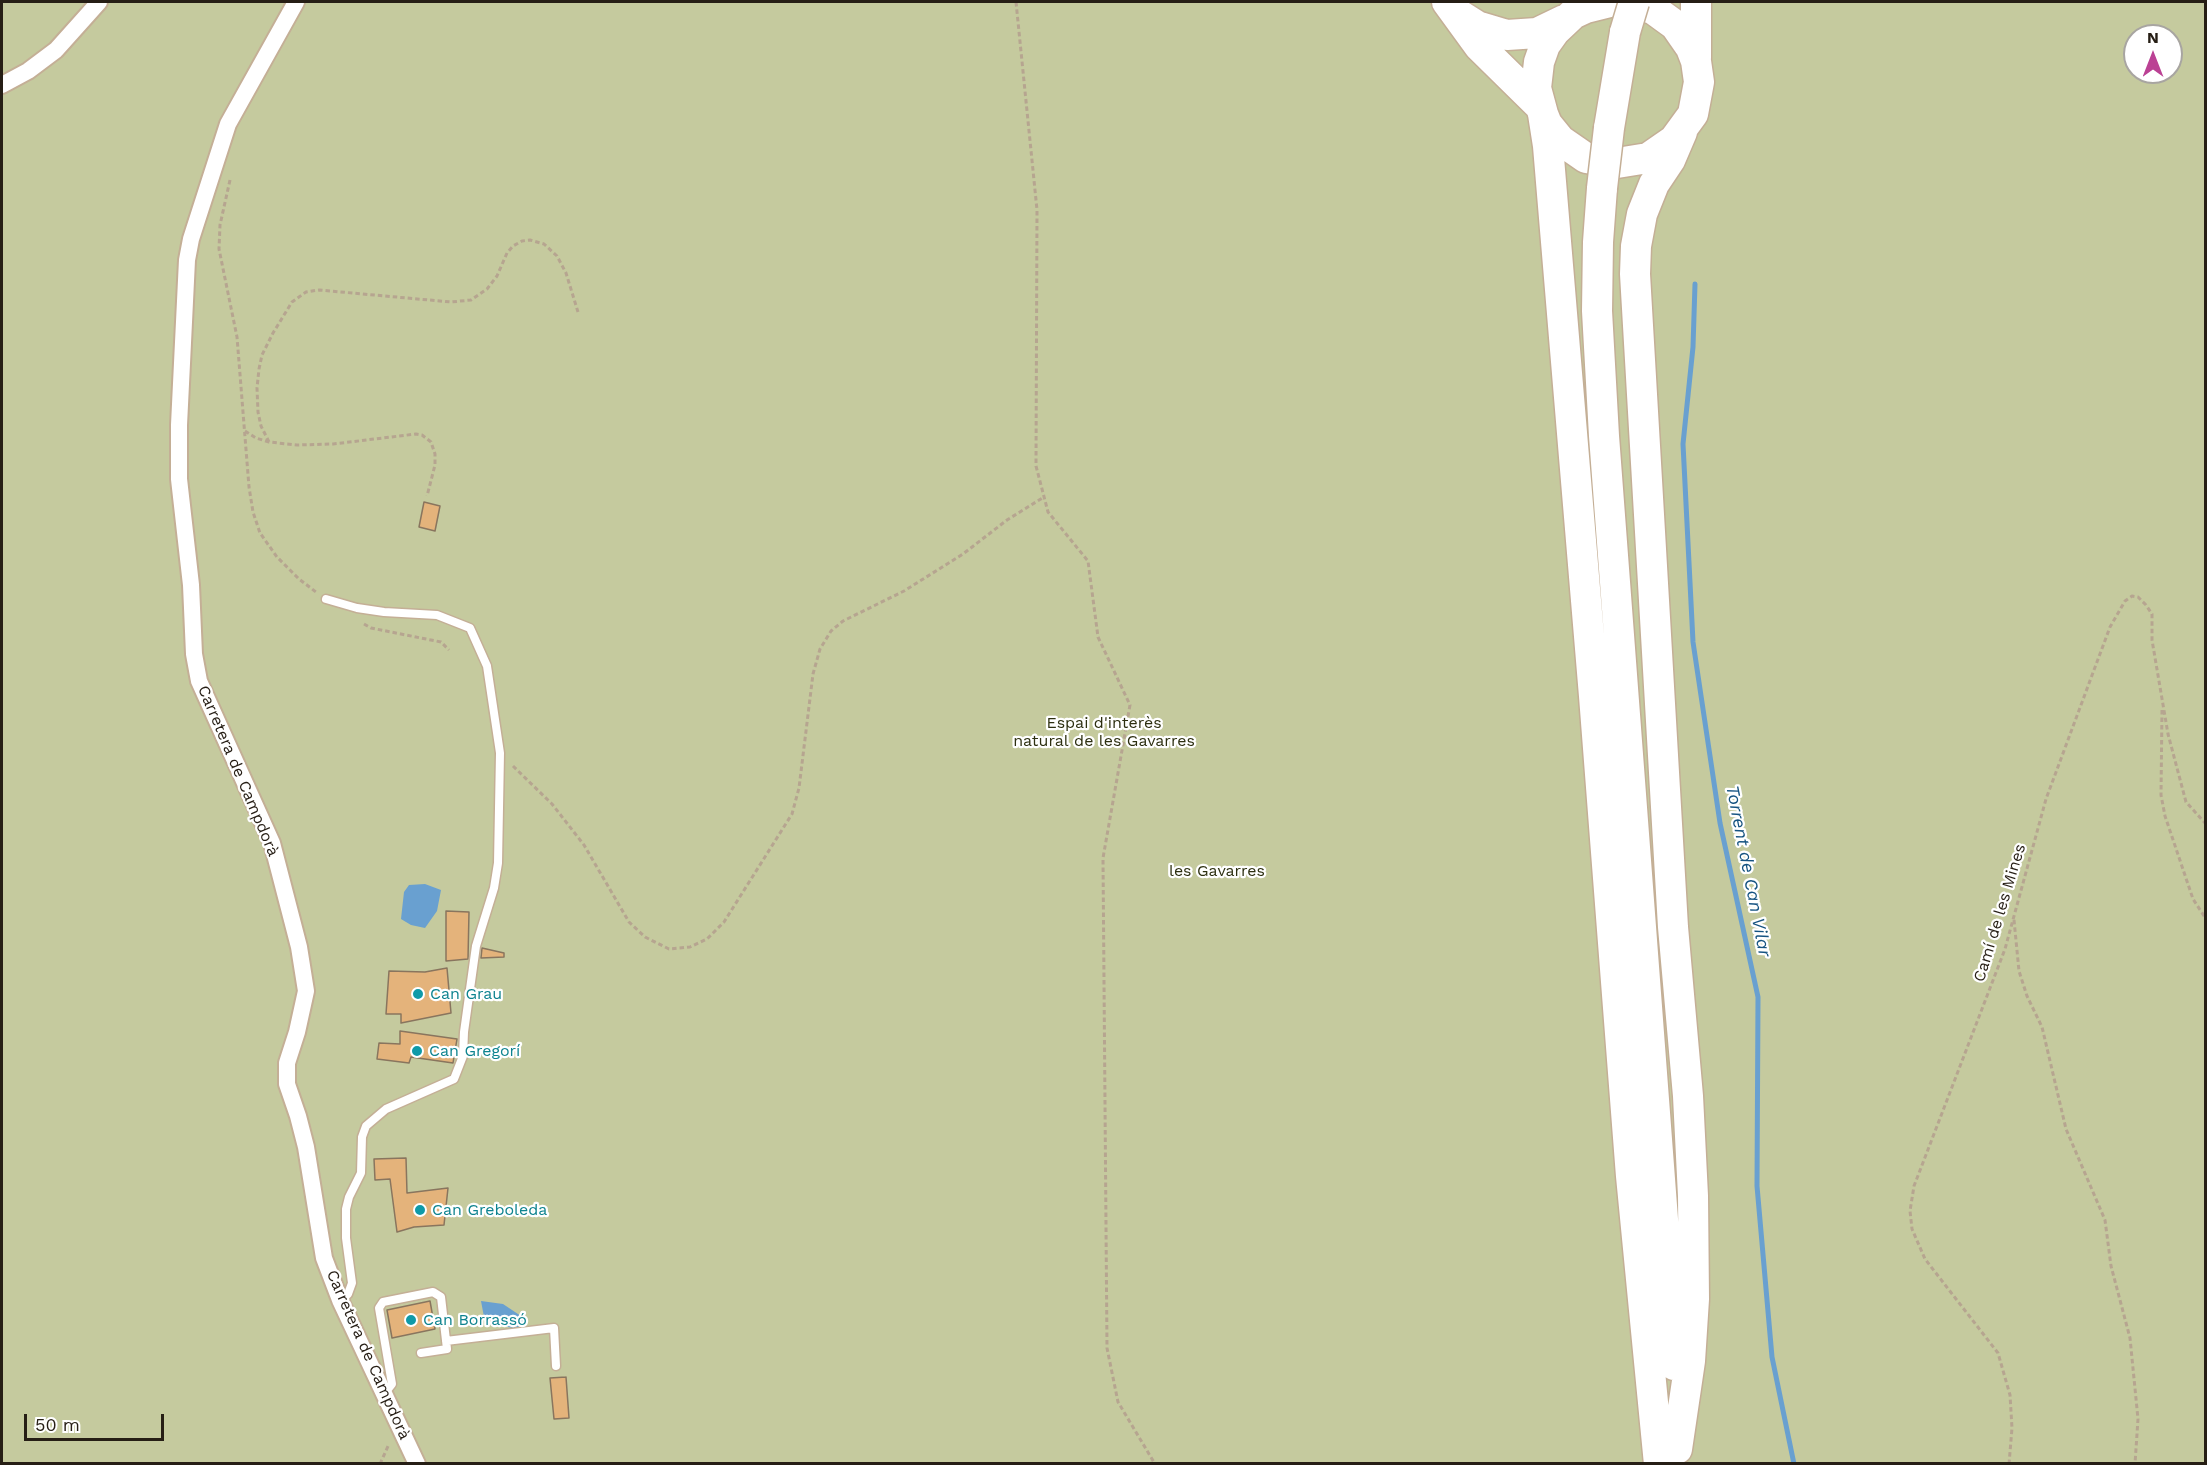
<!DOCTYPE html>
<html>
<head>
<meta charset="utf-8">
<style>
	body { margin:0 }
	#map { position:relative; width:2207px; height:1465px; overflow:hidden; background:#f5e0c6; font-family:"Work Sans",sans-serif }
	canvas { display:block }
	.frame { position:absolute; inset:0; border:3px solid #261e15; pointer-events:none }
	.north { position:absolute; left:2123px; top:24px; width:60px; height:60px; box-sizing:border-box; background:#fff; border:2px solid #a8a5a1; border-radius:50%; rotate:0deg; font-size:16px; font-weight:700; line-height:24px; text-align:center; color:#261e15 }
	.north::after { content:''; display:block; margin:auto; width:21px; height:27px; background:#bb4194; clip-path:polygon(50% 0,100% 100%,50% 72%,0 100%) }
	.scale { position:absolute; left:24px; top:1414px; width:140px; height:27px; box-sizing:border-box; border:3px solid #261e15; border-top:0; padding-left:8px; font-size:18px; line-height:21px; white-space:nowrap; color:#261e15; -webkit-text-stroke:4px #fff; paint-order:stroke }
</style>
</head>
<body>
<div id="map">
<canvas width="2207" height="1465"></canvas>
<div class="frame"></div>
<div class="north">N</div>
<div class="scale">50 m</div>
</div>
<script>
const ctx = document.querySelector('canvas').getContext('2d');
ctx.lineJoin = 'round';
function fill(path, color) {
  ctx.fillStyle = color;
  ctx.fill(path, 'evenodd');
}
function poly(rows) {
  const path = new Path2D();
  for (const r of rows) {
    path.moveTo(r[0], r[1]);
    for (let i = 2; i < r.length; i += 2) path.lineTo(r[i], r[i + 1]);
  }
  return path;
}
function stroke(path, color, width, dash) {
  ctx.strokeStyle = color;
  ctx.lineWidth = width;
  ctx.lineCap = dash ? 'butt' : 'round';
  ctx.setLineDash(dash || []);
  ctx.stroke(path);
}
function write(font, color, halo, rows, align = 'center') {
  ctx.font = font + ' "Work Sans",sans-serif';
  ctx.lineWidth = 4.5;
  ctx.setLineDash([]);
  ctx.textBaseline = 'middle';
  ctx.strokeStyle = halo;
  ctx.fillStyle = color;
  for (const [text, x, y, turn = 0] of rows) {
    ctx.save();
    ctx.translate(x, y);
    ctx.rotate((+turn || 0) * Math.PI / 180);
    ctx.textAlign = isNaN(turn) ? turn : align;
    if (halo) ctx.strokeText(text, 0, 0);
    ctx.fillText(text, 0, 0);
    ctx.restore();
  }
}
fill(poly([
	[2,2,2205,2,2205,1463,2,1464],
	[2135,36,2171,36,2171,72,2135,72]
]), '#c5ca9e');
fill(poly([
	[425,884,441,890,437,911,425,928,411,925,401,919,404,892,409,885],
	[481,1301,503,1304,524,1318,521,1325,516,1329,504,1326,495,1318,484,1317]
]), '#69a0d0');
stroke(poly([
	[1695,284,1693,347,1683,444,1693,642,1720,823,1758,997,1757,1186,1772,1357,1794,1464]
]), '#69a0d0', 5);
const building = poly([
	[424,502,440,506,435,531,419,527,424,502],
	[446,911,469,912,468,959,446,961,446,911],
	[482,948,504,953,504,957,481,958,482,948],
	[447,968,451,1013,401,1023,401,1014,386,1014,389,971,425,972,447,968],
	[400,1031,457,1039,453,1063,411,1057,409,1063,377,1059,379,1043,400,1044,400,1031],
	[406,1158,407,1193,448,1188,444,1225,414,1227,397,1232,390,1179,375,1180,374,1159,406,1158],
	[430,1301,435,1329,392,1338,387,1310,430,1301],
	[566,1377,569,1418,554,1419,550,1378,566,1377]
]);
fill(building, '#e4b37b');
stroke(building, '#89755e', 1.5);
const lane = poly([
	[326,599,357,608,384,612,437,615,470,628,487,666,500,753,498,863,494,888,476,946,464,1032,463,1056,454,1079,386,1109,366,1126,362,1137,361,1173,349,1197,346,1209,346,1238,352,1283,348,1294,340,1300],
	[446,1341,554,1328,556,1366],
	[384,1394,392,1384,379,1308,383,1302,433,1292,441,1297,447,1349,421,1353]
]);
const street = poly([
	[296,2,228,124,191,239,187,260,179,425,179,479,191,585,194,654,199,681,272,843,299,947,306,991,297,1032,287,1063,287,1084,298,1116,306,1147,324,1258,340,1300,417,1464],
	[2,85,28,71,56,50,99,2]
]);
const highway = poly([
	[1447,2,1479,46,1539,105],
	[1610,2,1586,8,1573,14,1555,31,1545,45,1539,62,1536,88,1543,114,1547,124,1560,140,1586,158,1617,163,1648,158,1674,140,1693,114,1699,82,1696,61,1691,48,1675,25,1653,9,1627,2],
	[1458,14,1477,26,1507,35,1537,33,1564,20],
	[1696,58,1696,2],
	[1543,114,1548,146,1594,696,1631,1176,1659,1464],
	[1609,128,1625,32],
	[1602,188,1598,242,1597,311,1604,436,1674,1365],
	[1677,1449,1690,1361,1694,1299,1693,1196,1688,1096,1673,927,1635,274,1636,246,1642,214,1654,184,1670,160,1682,132]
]);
stroke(lane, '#c4af96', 11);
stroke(street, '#c4af96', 20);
stroke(highway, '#c4af96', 33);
stroke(poly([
	[1016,2,1037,210,1036,466,1048,512,1088,561,1098,637,1130,705,1103,858,1107,1348,1118,1402,1155,1464],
	[230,180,220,225,219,249,237,337,249,487,253,512,260,533,277,557,299,579,316,592],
	[245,431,256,438,269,442,297,445,333,444,416,434,422,435,431,442,435,454,435,465,427,496],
	[269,442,261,426,258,412,257,388,259,369,262,355,273,333,292,302,306,292,319,290,451,302,471,300,487,289,497,276,507,253,513,246,522,241,530,240,544,244,557,256,566,273,578,312],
	[364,624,371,628,441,642,449,650],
	[2162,710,2161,795,2165,816,2193,899,2206,919],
	[513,766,552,804,584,845,629,922,645,937,669,949,690,947,707,939,724,922,792,814,799,788,813,674,820,649,831,631,843,621,904,591,963,554,1007,520,1044,497],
	[2014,920,2019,971,2027,996,2042,1027,2066,1129,2105,1220,2111,1266,2130,1338,2138,1419,2135,1464],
	[380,1464,389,1444],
	[2009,1464,2012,1428,2010,1395,1998,1353,1925,1259,1912,1229,1910,1211,1914,1186,2005,949,2046,799,2110,627,2125,601,2132,596,2138,597,2146,605,2152,614,2152,640,2168,734,2186,802,2206,824]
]), '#b6a590', 3, [4.5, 3]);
stroke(lane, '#fff', 8);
stroke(street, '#fff', 16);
stroke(highway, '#fff', 30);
const highwayBridge = poly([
	[1625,32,1634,2],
	[1602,188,1609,128]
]);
stroke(highwayBridge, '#c4af96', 33, []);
stroke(highwayBridge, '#fff', 30);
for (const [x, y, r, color] of [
	[418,994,6,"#0f9aa8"],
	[417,1051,6,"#0f9aa8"],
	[420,1210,6,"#0f9aa8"],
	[411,1320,6,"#0f9aa8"]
]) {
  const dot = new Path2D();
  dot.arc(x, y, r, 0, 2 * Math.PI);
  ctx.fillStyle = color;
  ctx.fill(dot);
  stroke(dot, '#fff', 2);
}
write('16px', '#2d2f10', '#fff', [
	["Espai d'interès",1104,723],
	["natural de les Gavarres",1104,741],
	["les Gavarres",1217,871]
]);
write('16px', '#261e15', '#fff', [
	["Carretera de Campdorà",238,771,67],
	["Camí de les Mines",2000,913,-73],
	["Carretera de Campdorà",368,1355,66]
]);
write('16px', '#0d838f', '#fff', [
	["Can Grau",430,994],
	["Can Gregorí",429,1051],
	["Can Greboleda",432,1210],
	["Can Borrassó",423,1320]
], 'left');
write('italic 18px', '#155381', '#fff', [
	["Torrent de Can Vilar",1748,871,79]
]);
</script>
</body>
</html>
